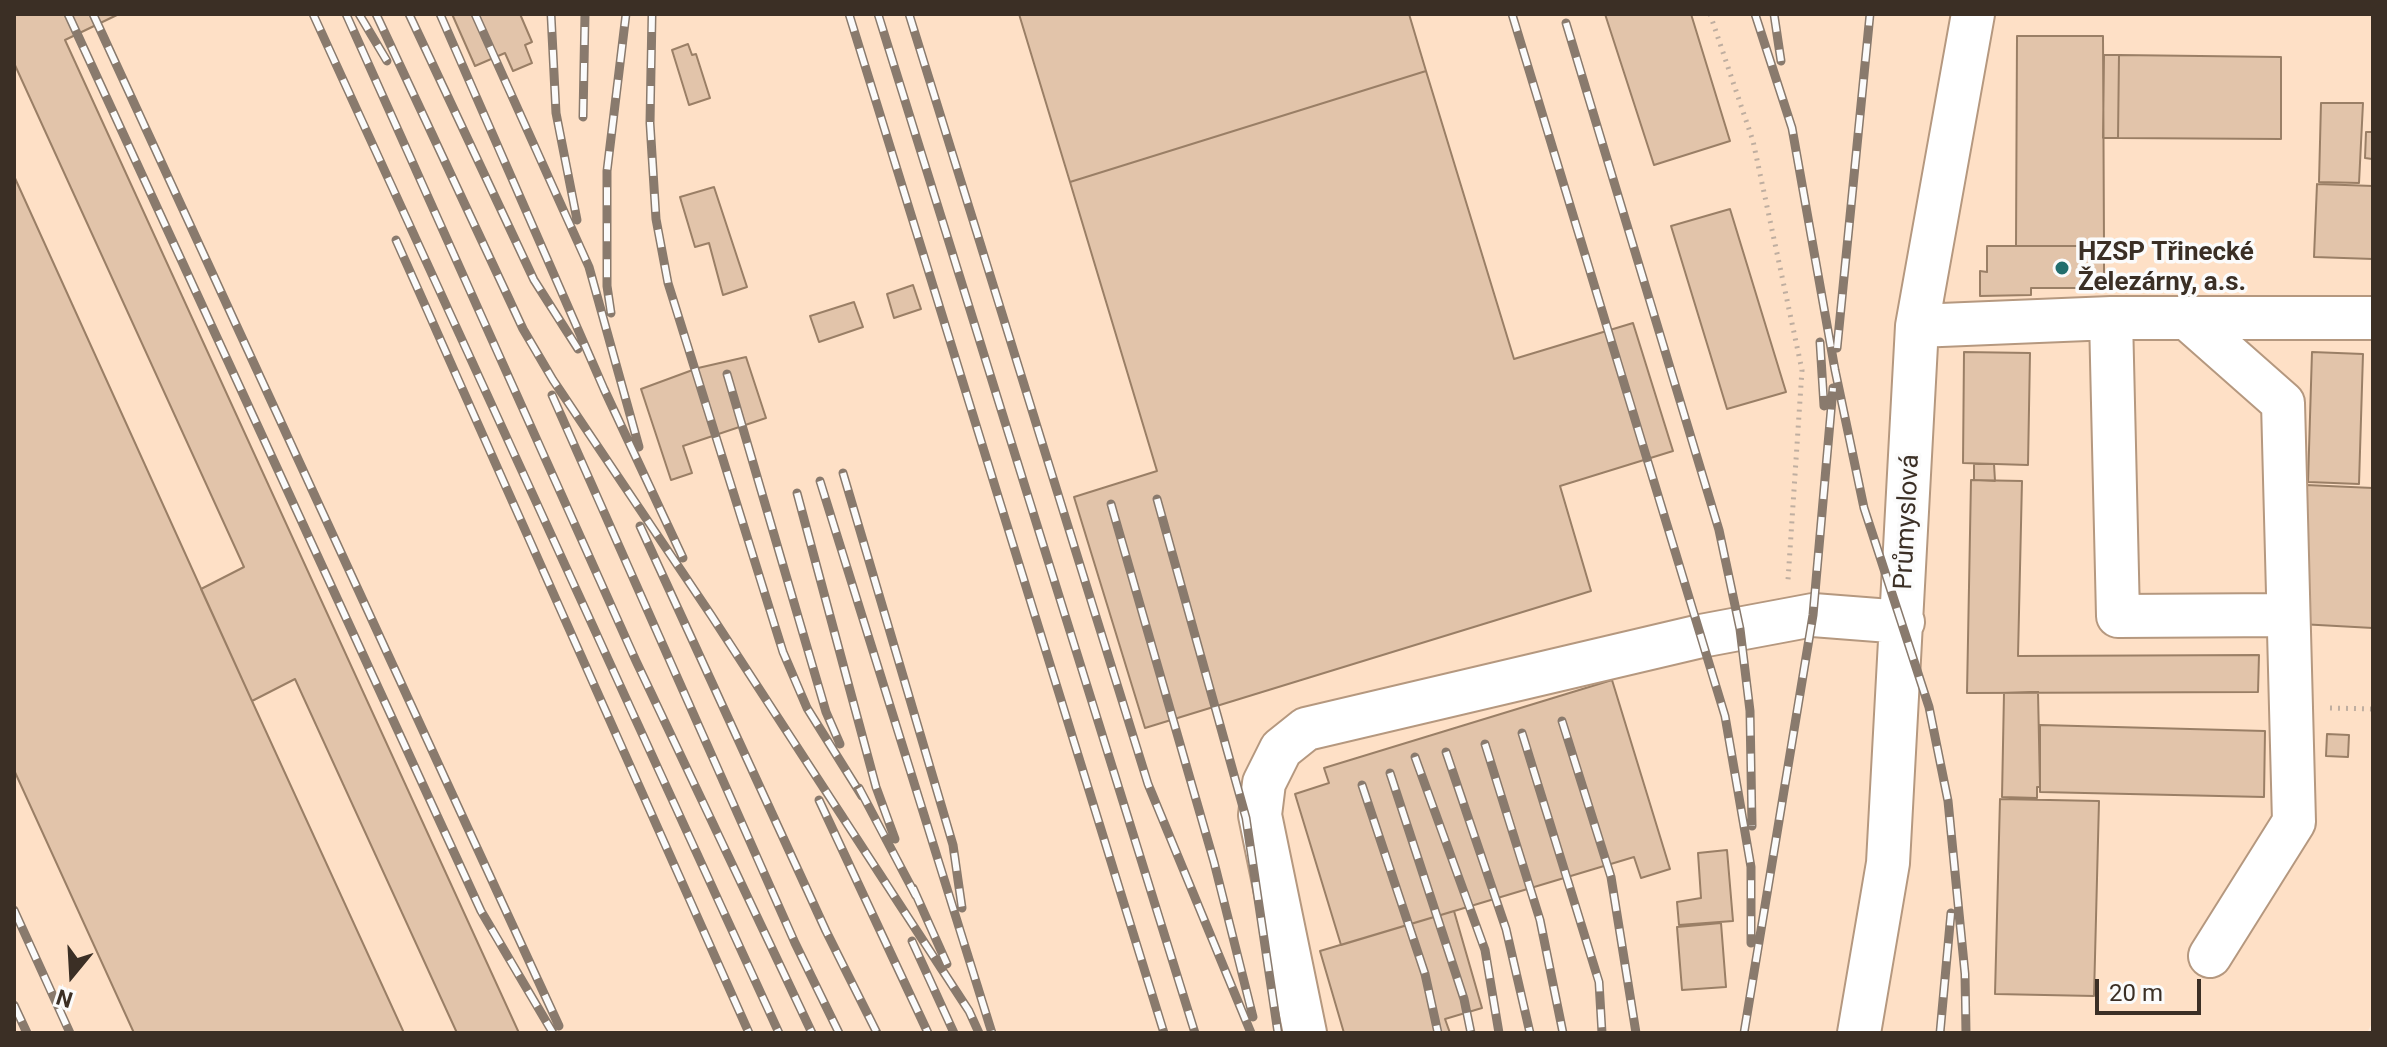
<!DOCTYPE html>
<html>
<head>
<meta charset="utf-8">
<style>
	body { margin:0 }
	#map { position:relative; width:2387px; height:1047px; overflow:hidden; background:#fdeada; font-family:Roboto,sans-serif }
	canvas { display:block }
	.frame { position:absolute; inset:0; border:16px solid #3b2f25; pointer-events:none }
	.north { position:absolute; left:32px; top:935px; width:80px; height:80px; -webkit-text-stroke:6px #fbfbfb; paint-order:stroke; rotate:198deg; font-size:22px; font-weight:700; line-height:32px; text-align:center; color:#3b2f25 }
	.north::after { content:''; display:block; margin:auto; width:28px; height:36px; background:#3b2f25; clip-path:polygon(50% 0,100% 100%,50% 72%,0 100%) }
	.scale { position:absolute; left:2095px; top:979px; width:106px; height:36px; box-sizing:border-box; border:4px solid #3b2f25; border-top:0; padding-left:10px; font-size:24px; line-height:28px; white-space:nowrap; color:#3b2f25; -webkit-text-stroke:6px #fbfbfb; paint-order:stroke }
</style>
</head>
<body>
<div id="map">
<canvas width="2387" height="1047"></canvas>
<div class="frame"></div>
<div class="north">N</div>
<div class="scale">20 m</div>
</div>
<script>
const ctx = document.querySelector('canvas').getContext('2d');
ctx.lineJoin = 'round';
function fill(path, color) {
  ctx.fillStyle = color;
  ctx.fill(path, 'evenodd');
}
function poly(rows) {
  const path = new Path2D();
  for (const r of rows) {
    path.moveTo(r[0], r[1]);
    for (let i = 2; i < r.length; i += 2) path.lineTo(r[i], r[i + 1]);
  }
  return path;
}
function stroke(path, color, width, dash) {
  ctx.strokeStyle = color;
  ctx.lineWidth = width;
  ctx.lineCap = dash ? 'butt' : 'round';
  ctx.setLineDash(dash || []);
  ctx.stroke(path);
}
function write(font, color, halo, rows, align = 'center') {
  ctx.font = font + ' Roboto,sans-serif';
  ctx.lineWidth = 7;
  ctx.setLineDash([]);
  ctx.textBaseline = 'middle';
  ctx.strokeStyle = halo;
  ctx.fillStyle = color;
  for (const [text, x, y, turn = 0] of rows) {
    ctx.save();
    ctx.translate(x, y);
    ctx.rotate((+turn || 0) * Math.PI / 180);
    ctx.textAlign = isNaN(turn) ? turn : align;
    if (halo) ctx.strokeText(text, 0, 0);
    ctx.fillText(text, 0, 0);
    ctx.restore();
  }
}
fill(poly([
	[14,14,2373,14,2373,1021,2367,1033,14,1033]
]), '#fee0c6');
const building = poly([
	[14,14,119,14,65,40,519,1033,457,1033,295,679,252,701,201,589,244,567,14,63,14,14],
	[452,14,520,14,532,42,525,45,532,63,513,71,505,53,475,66,452,14],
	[1019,14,1409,14,1426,71,1070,182,1019,14],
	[1605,14,1691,14,1730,141,1654,165,1605,14],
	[2017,36,2103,36,2104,246,2016,246,2017,36],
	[688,44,692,55,696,54,710,98,689,105,672,50,688,44],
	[2104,55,2119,55,2118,138,2103,138,2104,55],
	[2119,55,2281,57,2281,139,2118,138,2119,55],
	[1426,71,1514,359,1633,323,1673,451,1560,486,1591,591,1145,728,1074,497,1157,471,1070,182,1426,71],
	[2321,103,2363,103,2359,183,2319,182,2321,103],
	[2366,132,2373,132,2373,183,2372,159,2365,158,2366,132],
	[14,176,252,701,404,1033,134,1033,14,770,14,176],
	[2317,184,2373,186,2373,259,2314,257,2317,184],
	[714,187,747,287,723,295,709,243,695,247,680,197,714,187],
	[1730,209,1786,392,1727,409,1671,226,1730,209],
	[1987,246,2104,246,2104,288,2031,288,2031,295,1980,296,1980,271,1987,272,1987,246],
	[913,285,921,309,894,318,887,294,913,285],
	[854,302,863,327,819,342,810,316,854,302],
	[1964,352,2030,353,2028,465,1963,463,1964,352],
	[2312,352,2363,354,2359,484,2308,482,2312,352],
	[746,357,766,418,683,446,692,473,671,480,641,389,698,368,746,357],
	[1974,464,1994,464,1995,481,1974,480,1974,464],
	[1971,480,2022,481,2018,656,2259,655,2258,692,1967,693,1971,480],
	[2306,485,2373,488,2373,628,2300,624,2306,485],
	[1612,680,1670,869,1641,878,1634,857,1341,945,1295,794,1329,783,1324,768,1612,680],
	[2038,692,2040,787,2037,787,2037,798,2002,797,2004,693,2038,692],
	[2040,725,2265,731,2264,797,2040,792,2040,725],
	[2327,734,2349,735,2348,757,2326,756,2327,734],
	[2000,799,2099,801,2094,996,1995,994,2000,799],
	[1727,850,1733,921,1679,925,1677,902,1701,898,1698,853,1727,850],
	[1454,911,1482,1008,1445,1019,1450,1033,1344,1033,1320,951,1454,911],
	[1721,923,1726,987,1682,990,1677,927,1721,923]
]);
fill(building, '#e2c4aa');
stroke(building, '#9a7f66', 2);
const minor = poly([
	[2111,318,2118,616,2286,615],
	[2189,320,2283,403,2294,822,2210,956],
	[1917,326,2111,318,2373,318],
	[1305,1033,1260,815,1264,783,1281,749,1306,729,1701,636,1813,615,1903,622],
	[1859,1033,1888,863,1917,326,1973,14]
]);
stroke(minor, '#b5987f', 46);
stroke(poly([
	[1710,14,1753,141,1802,370,1788,580],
	[2330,708,2373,709]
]), '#bfaea0', 5, [2, 6]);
stroke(minor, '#fff', 42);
const rail = poly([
	[68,14,481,911,553,1033],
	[93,14,559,1026],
	[313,14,779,1033],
	[346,14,636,661,812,1033],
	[359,14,387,61],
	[376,14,523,329,553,380,711,615,969,1011,979,1033],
	[409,14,534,280,578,349],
	[440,14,604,389,683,558],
	[475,14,589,267,639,447],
	[551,14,556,113,577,220],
	[652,14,650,123,656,219,668,283,783,652,807,708,862,796],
	[849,14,1164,1033],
	[878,14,1195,1033],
	[909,14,1148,784,1251,1033],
	[1512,14,1725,716,1751,867,1751,943],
	[1755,14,1792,128,1835,370,1864,508,1929,707,1948,801,1965,974,1966,1033],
	[1774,14,1781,61],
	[1566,23,1719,530,1740,629,1750,711,1752,826],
	[583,117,585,14],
	[396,240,749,1033],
	[611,313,607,286,607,171,626,14],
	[1820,342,1824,406],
	[1837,348,1870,14],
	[727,374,826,712,840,744],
	[552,395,795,943,839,1033],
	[843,473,953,845,962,908],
	[820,481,992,1033],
	[797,493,876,787,895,839],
	[1157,499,1246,818,1278,1033],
	[1111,504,1214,862,1253,1017],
	[640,526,826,931,877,1033],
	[1562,721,1611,877,1636,1033],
	[1522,733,1599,982,1602,1033],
	[1485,744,1540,920,1563,1033],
	[1446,752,1506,929,1530,1033],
	[1415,757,1485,950,1499,1033],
	[1390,773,1464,999,1471,1033],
	[1362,785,1425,974,1438,1033],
	[859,788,916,896],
	[819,800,928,1033],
	[913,888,947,964],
	[14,910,70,1033],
	[912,941,954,1033],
	[14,1005,27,1033],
	[1744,1033,1813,615,1833,388],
	[1940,1033,1951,913]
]);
stroke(rail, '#897a6d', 9);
stroke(rail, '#fbfbfb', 6, [18]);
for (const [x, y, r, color] of [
	[2062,268,8,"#226e6d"]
]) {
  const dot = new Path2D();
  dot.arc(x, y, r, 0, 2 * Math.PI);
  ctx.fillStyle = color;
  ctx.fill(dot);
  stroke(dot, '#fbfbfb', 3);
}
write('bold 26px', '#3b2f25', '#fbfbfb', [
	["HZSP Třinecké",2078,253],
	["Železárny, a.s.",2078,283]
], 'left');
write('26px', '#3b2f25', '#fbfbfb', [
	["Průmyslová",1908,522,-87]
]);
</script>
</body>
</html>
